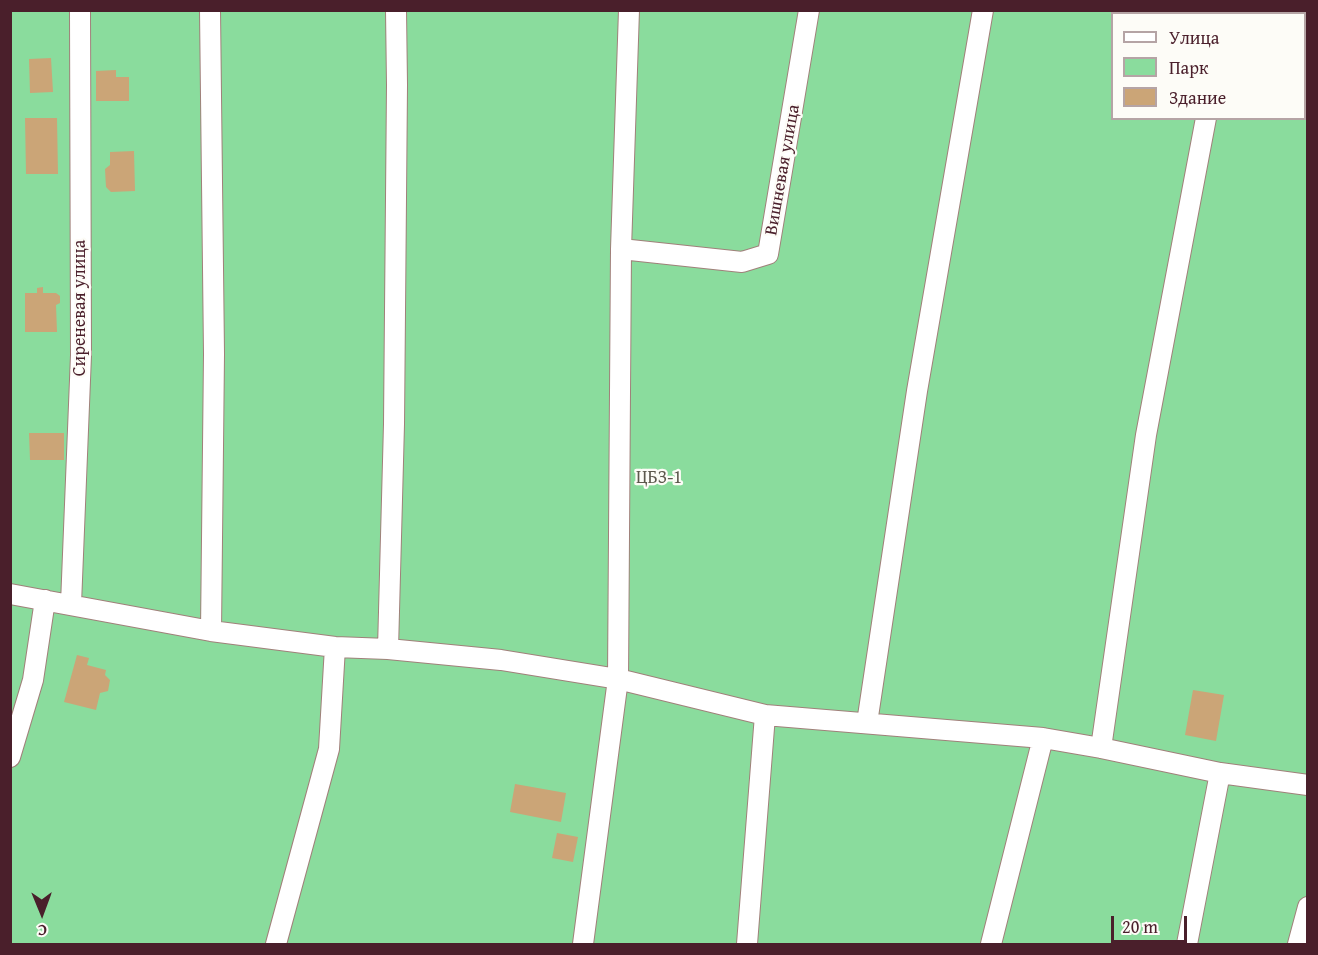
<!DOCTYPE html>
<html>
<head>
<meta charset="utf-8">
<style>
	body { margin:0 }
	#map { position:relative; width:1318px; height:955px; overflow:hidden; background:#f5e2c9; font-family:"Gentium Book Plus",serif }
	canvas { display:block }
	.frame { position:absolute; inset:0; border:12px solid #4a1f2b; pointer-events:none }
	.legend { position:absolute; left:1111px; top:12px; width:195px; height:108px; box-sizing:border-box; background:#fdfcf7; border:2px solid #b5a4a5; margin:0; padding:8px 10px; list-style:none; font-size:18px; color:#4a1f2b }
	.legend li { display:flex; align-items:center; gap:12px; height:30px }
	.legend b { width:30px; border:2px solid #b5a4a5 }
	.north { position:absolute; left:12px; top:883px; width:60px; height:60px; -webkit-text-stroke:4px #fdfcf7; paint-order:stroke; rotate:179deg; font-size:16px; font-weight:700; line-height:24px; text-align:center; color:#4a1f2b }
	.north::after { content:''; display:block; margin:auto; width:21px; height:27px; background:#4a1f2b; clip-path:polygon(50% 0,100% 100%,50% 72%,0 100%) }
	.scale { position:absolute; left:1111px; top:916px; width:76px; height:27px; box-sizing:border-box; border:3px solid #4a1f2b; border-top:0; padding-left:8px; font-size:18px; line-height:21px; white-space:nowrap; color:#4a1f2b; -webkit-text-stroke:4px #fdfcf7; paint-order:stroke }
</style>
</head>
<body>
<div id="map">
<canvas width="1318" height="955"></canvas>
<div class="frame"></div>
<ul class="legend">
<li><b style="height:8px;background:#fff"></b>Улица</li>
<li><b style="height:16px;background:#8adc9d"></b>Парк</li>
<li><b style="height:16px;background:#cba577"></b>Здание</li>
</ul>
<div class="north">С</div>
<div class="scale">20 m</div>
</div>
<script>
const ctx = document.querySelector('canvas').getContext('2d');
ctx.lineJoin = 'round';
function fill(path, color) {
  ctx.fillStyle = color;
  ctx.fill(path, 'evenodd');
}
function poly(rows) {
  const path = new Path2D();
  for (const r of rows) {
    path.moveTo(r[0], r[1]);
    for (let i = 2; i < r.length; i += 2) path.lineTo(r[i], r[i + 1]);
  }
  return path;
}
function stroke(path, color, width, dash) {
  ctx.strokeStyle = color;
  ctx.lineWidth = width;
  ctx.lineCap = dash ? 'butt' : 'round';
  ctx.setLineDash(dash || []);
  ctx.stroke(path);
}
function write(font, color, halo, rows, align = 'center') {
  ctx.font = font + ' "Gentium Book Plus",serif';
  ctx.lineWidth = 4.5;
  ctx.setLineDash([]);
  ctx.textBaseline = 'middle';
  ctx.strokeStyle = halo;
  ctx.fillStyle = color;
  for (const [text, x, y, turn = 0] of rows) {
    ctx.save();
    ctx.translate(x, y);
    ctx.rotate((+turn || 0) * Math.PI / 180);
    ctx.textAlign = isNaN(turn) ? turn : align;
    if (halo) ctx.strokeText(text, 0, 0);
    ctx.fillText(text, 0, 0);
    ctx.restore();
  }
}
fill(poly([
	[10,11,1307,11,1307,944,11,944],
	[1112,14,1304,14,1304,118,1112,118]
]), '#8adc9d');
fill(poly([
	[51,58,53,92,30,93,29,59],
	[116,70,116,77,129,77,129,101,96,101,96,71],
	[25,118,57,118,58,174,26,174],
	[134,151,135,191,111,192,106,187,105,169,110,165,110,152],
	[43,287,43,293,56,293,60,296,60,303,56,305,57,332,25,332,25,293,37,293,37,288],
	[29,433,64,433,64,460,30,460],
	[77,655,89,658,87,665,106,670,105,675,110,680,108,691,100,693,96,710,64,702],
	[1193,690,1224,695,1216,741,1185,735],
	[515,784,566,793,561,822,510,812],
	[557,833,578,837,573,862,552,858]
]), '#cba577');
const street = poly([
	[210,10,214,354,211,631],
	[1225,14,1226,10],
	[621,249,742,262,768,254,809,10],
	[10,594,211,631,335,647,388,649,501,660,618,679,765,715,1043,738,1101,748,1220,773,1308,785],
	[71,604,81,355,80,10],
	[388,649,394,424,397,85,396,10],
	[867,723,917,391,983,10],
	[1101,748,1146,435,1206,118],
	[10,757,33,680,45,600],
	[276,944,329,749,335,647],
	[583,944,618,679,621,249,629,10],
	[747,944,765,715],
	[991,944,1043,738],
	[1187,944,1220,773],
	[1298,944,1308,907]
]);
stroke(street, '#a0807a', 22);
stroke(street, '#fff', 20);
write('18px', '#4a1f2b', '#fdfcf7', [
	["Вишневая улица",783,170,-80],
	["Сиреневая улица",80,308,-90]
]);
write('18px', '#5d584d', '#fdfcf7', [
	["ЦБЗ-1",659,478]
]);
</script>
</body>
</html>
